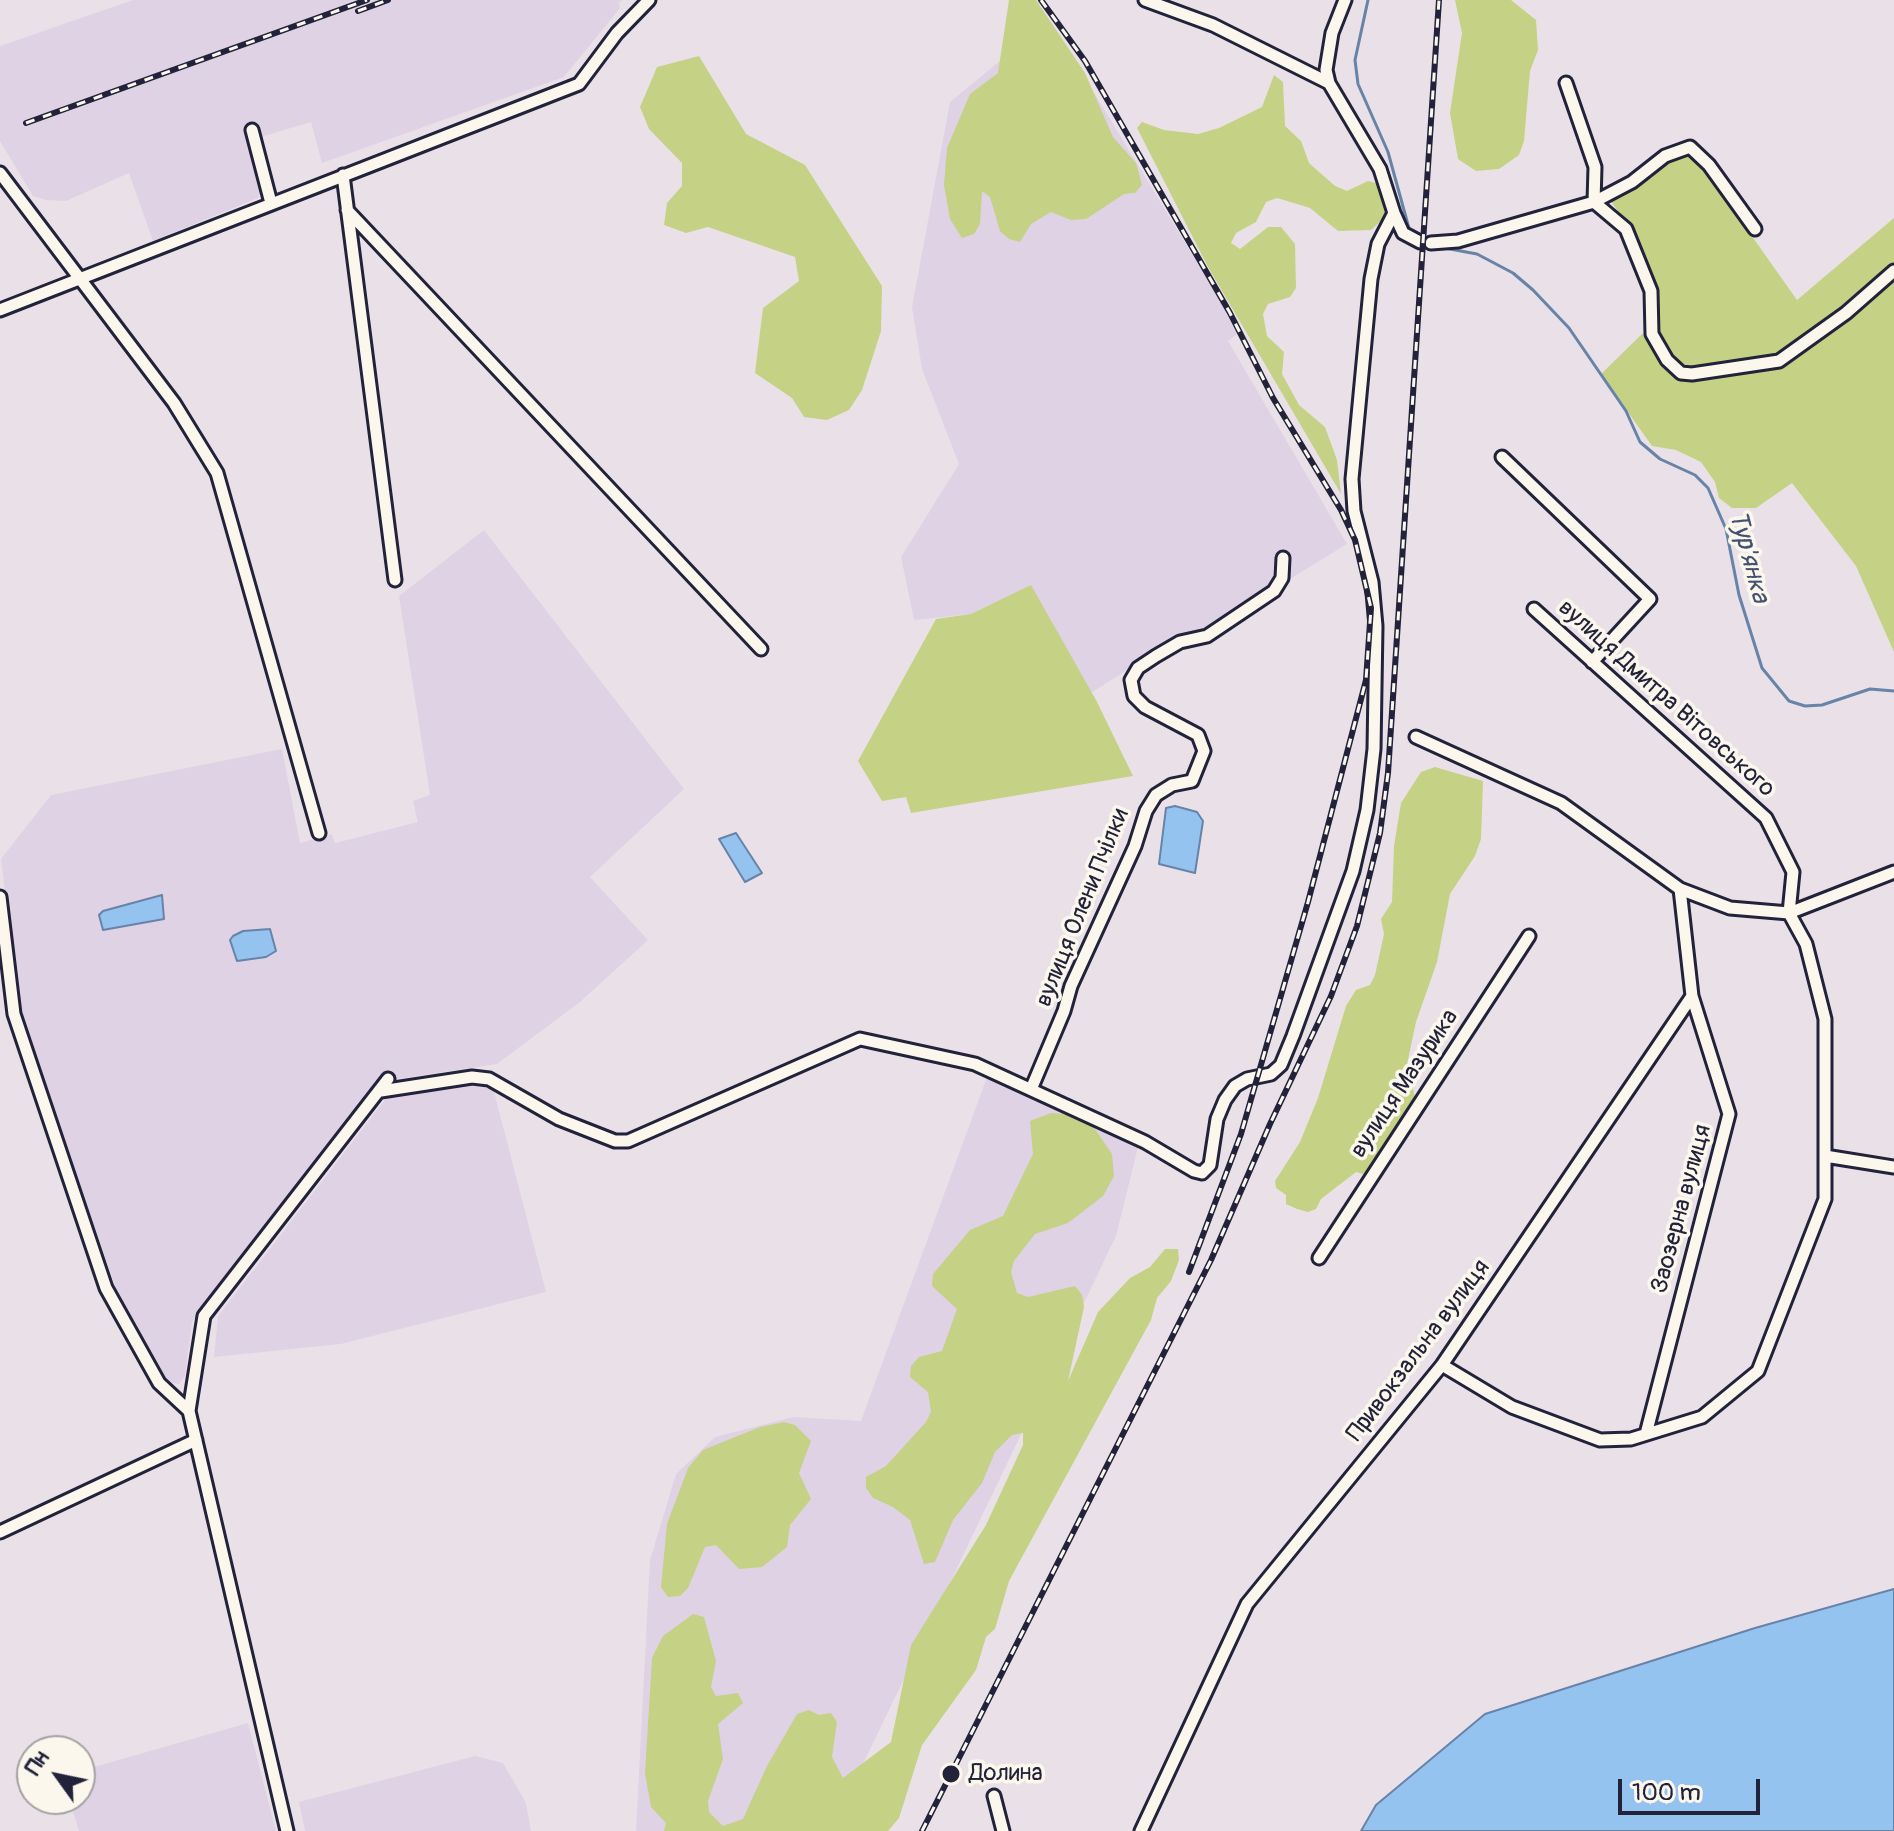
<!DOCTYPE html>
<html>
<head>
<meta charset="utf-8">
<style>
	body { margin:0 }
	#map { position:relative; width:1894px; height:1831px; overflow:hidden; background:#eae1e8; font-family:Pangolin,sans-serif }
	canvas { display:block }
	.north { position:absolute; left:16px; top:1735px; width:80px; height:80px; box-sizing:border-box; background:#fbf7ec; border:2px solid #a4a2a5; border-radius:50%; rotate:303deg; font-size:22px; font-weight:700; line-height:32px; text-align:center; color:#22223b }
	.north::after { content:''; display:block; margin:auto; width:28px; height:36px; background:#22223b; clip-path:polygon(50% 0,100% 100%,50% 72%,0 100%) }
	.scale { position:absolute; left:1618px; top:1779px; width:142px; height:36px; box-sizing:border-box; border:4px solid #22223b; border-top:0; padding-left:10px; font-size:24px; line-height:28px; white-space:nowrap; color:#22223b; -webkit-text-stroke:6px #fbf7ec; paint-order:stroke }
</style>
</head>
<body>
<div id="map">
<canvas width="1894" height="1831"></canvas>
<div class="north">Пн</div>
<div class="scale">100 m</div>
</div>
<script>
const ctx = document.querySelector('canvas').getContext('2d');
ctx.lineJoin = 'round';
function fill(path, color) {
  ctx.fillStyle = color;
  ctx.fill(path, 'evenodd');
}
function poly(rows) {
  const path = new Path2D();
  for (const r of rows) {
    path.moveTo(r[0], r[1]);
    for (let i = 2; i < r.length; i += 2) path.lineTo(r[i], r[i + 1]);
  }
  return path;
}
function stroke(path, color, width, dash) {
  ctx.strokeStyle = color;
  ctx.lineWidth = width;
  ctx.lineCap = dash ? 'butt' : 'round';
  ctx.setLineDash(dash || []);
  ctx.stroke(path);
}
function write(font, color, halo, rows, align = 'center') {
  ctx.font = font + ' Pangolin,sans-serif';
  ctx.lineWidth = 7;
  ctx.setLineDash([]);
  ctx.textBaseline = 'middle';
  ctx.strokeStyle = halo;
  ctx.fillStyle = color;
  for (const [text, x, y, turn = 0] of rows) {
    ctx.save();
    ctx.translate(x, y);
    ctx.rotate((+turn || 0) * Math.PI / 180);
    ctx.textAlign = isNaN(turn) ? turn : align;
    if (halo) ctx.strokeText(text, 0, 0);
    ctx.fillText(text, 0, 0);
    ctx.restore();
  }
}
fill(poly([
	[133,0,623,0,619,2,620,8,564,77,322,163,311,122,264,136,260,141,263,184,258,198,153,241,129,173,66,201,46,200,33,196,0,141,0,46],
	[1050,20,1215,292,1237,334,1228,341,1347,544,1202,633,1179,637,1091,693,1031,586,971,614,914,620,901,557,959,464,922,369,912,307,950,102],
	[484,530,684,789,590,877,648,940,580,1002,497,1064,377,1082,192,1322,185,1376,179,1384,166,1382,117,1291,20,1016,1,859,51,795,282,749,300,843,332,834,335,843,418,822,413,801,430,795,399,596],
	[987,1077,1138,1147,1116,1236,831,1831,636,1831,650,1560,676,1474,715,1437,793,1417,861,1421],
	[472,1083,492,1084,546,1292,341,1344,214,1357,218,1316,387,1097],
	[248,1723,276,1831,79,1831,69,1799,80,1799,80,1771],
	[475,1756,503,1763,526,1803,531,1831,305,1831,299,1802]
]), '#dfd2e5');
fill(poly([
	[1009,0,1036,0,1085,73,1113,137,1136,163,1142,185,1135,193,1124,194,1086,219,1071,220,1051,212,1031,224,1020,242,1009,239,1000,231,990,197,982,191,980,224,974,234,962,238,950,219,944,185,947,148,970,94,998,73],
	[1455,0,1511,0,1536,20,1538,50,1530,71,1524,141,1519,155,1499,169,1476,171,1458,159,1450,113,1462,33],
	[699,56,746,134,805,165,882,286,881,331,862,390,849,410,827,420,804,417,792,398,755,373,763,308,799,281,795,257,708,227,686,233,664,225,667,203,682,186,682,163,649,129,640,107,657,67],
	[1274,75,1283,82,1285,126,1301,141,1309,163,1335,186,1347,191,1368,181,1379,184,1385,193,1387,215,1371,230,1338,231,1310,208,1277,198,1266,202,1256,222,1236,233,1231,243,1240,249,1268,227,1281,227,1295,244,1296,288,1290,297,1268,304,1263,314,1267,336,1284,352,1282,374,1299,405,1325,427,1337,460,1341,494,1208,267,1137,128,1142,122,1164,130,1198,134,1219,128,1262,107],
	[1691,150,1797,300,1894,218,1894,652,1856,566,1792,483,1756,508,1732,508,1719,498,1715,482,1701,462,1676,450,1652,446,1601,374,1642,334,1649,335,1655,306,1630,228,1608,197],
	[1031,585,1096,700,1133,776,911,813,906,797,882,801,858,761,936,619,971,614],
	[1435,767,1483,781,1481,839,1475,856,1450,894,1437,962,1416,1022,1407,1064,1417,1106,1370,1176,1356,1172,1321,1199,1316,1209,1308,1212,1297,1209,1286,1204,1286,1195,1276,1188,1275,1181,1300,1142,1318,1098,1346,1006,1356,990,1370,985,1375,975,1384,934,1381,919,1392,902,1394,846,1401,803,1421,772],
	[1051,1113,1086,1116,1112,1154,1114,1176,1103,1196,1068,1223,1035,1234,1014,1261,1011,1272,1017,1293,1028,1297,1075,1286,1082,1295,1084,1307,1068,1381,1098,1312,1130,1278,1150,1267,1165,1249,1178,1249,1179,1260,1171,1281,1157,1298,1151,1320,1009,1581,995,1629,986,1637,976,1670,922,1745,899,1818,888,1831,664,1831,666,1823,651,1807,645,1773,652,1658,663,1636,693,1614,704,1617,716,1661,711,1687,716,1696,738,1693,743,1703,718,1724,723,1759,708,1801,709,1812,723,1826,743,1819,767,1766,797,1714,809,1710,819,1715,831,1713,837,1722,832,1757,843,1778,891,1742,911,1645,986,1525,1023,1445,1023,1433,1012,1435,995,1452,982,1483,953,1520,935,1562,924,1564,910,1520,893,1507,873,1498,866,1488,866,1477,886,1466,926,1422,931,1412,928,1392,910,1377,911,1366,919,1357,942,1351,957,1309,932,1286,933,1274,970,1230,1003,1216,1033,1154,1030,1121],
	[784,1422,795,1425,811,1441,799,1473,811,1499,790,1525,787,1547,762,1567,739,1569,716,1545,705,1547,688,1588,680,1596,668,1597,661,1587,667,1524,688,1468,703,1450,760,1427]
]), '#c5d184');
const water = poly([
	[1175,806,1197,812,1203,821,1195,873,1159,864,1166,808,1175,806],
	[736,833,762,873,745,882,719,839,736,833],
	[162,895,164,919,103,930,99,915,103,911,162,895],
	[270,929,276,951,266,957,237,961,230,940,233,936,243,931,270,929],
	[1894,1589,1894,1831,1361,1831,1376,1805,1485,1714,1755,1628,1894,1589]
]);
fill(water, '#95c3f0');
stroke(water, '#6783a8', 2);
stroke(poly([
	[1368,0,1355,60,1358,84,1388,152,1410,232],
	[1439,247,1477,254,1513,273,1533,290,1569,328,1626,411,1640,442,1660,459,1695,475,1708,488,1726,529,1739,595,1762,668,1789,701,1805,706,1822,705,1870,689,1894,691]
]), '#6783a8', 3);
const minor = poly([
	[1145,0,1213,25,1329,83],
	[1566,83,1595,167,1594,202,1632,182,1665,156,1690,147,1709,165,1755,229],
	[252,130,271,203],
	[0,173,174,403,217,473,319,833],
	[343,175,395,580],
	[347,210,761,649],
	[1394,213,1403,233,1420,242],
	[1431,243,1458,241,1594,202,1626,229,1651,291,1652,334,1667,360,1681,373,1692,374,1779,361,1846,313,1894,271],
	[0,310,579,84,617,33,649,0],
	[1502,457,1650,599,1592,662],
	[1534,609,1766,818,1793,872,1789,913],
	[1416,737,1561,803,1680,889,1730,908,1789,913,1894,872],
	[0,897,14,1014,106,1288,159,1383,189,1411],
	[1032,1087,1064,1011,1071,986,1135,846,1146,811,1156,795,1172,785,1192,781,1204,751,1198,735,1145,707,1134,696,1131,680,1138,668,1156,656,1180,642,1207,636,1274,591,1282,578,1283,558],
	[381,1091,472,1077,489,1079,559,1119,615,1141,628,1141,860,1039,975,1064,1145,1142,1194,1171,1202,1173,1210,1165,1217,1119,1225,1100,1235,1086,1247,1079,1271,1074,1281,1065,1293,1036,1353,871,1367,810,1374,749,1376,626,1372,582,1354,511,1352,479,1371,279,1378,244,1394,213,1380,169,1329,83,1326,70,1332,33,1345,0],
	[1825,1156,1894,1167],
	[1319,1258,1529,936],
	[1442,1365,1512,1407,1600,1440,1631,1439,1702,1417,1758,1371,1825,1199,1825,1019,1806,944,1789,913],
	[1646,1434,1729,1114,1692,996],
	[0,1532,196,1440],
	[994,1796,1003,1831],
	[287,1831,189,1411,204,1316,388,1079],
	[1141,1831,1247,1604,1442,1365,1692,996,1680,889]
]);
stroke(minor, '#22223b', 17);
stroke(minor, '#fbf7ec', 11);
const rail = poly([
	[1041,0,1085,61,1230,313,1273,398,1341,510,1355,540,1371,608,1366,680,1308,902,1241,1134,1189,1272],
	[358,11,388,0],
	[26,123,367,0],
	[922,1831,1211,1260,1270,1124,1331,996,1357,926,1380,833,1388,773,1439,0]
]);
stroke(rail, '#22223b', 6);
stroke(rail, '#fbf7ec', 3, [9]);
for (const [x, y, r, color] of [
	[951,1774,10,"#22223b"]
]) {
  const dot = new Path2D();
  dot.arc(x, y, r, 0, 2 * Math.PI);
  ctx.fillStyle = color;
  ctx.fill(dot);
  stroke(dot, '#fbf7ec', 3);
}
write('24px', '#22223b', '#fbf7ec', [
	["вулиця Дмитра Вітовського",1666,699,42],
	["вулиця Олени Пчілки",1083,908,-68],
	["вулиця Мазурика",1405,1084,-56],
	["Заозерна вулиця",1682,1209,-75],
	["Привокзальна вулиця",1419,1351,-53]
]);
write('24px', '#22223b', '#fbf7ec', [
	["Долина",969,1774]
], 'left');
write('italic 26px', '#445271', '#fbf7ec', [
	["Тур'янка",1748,557,75]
]);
</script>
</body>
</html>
